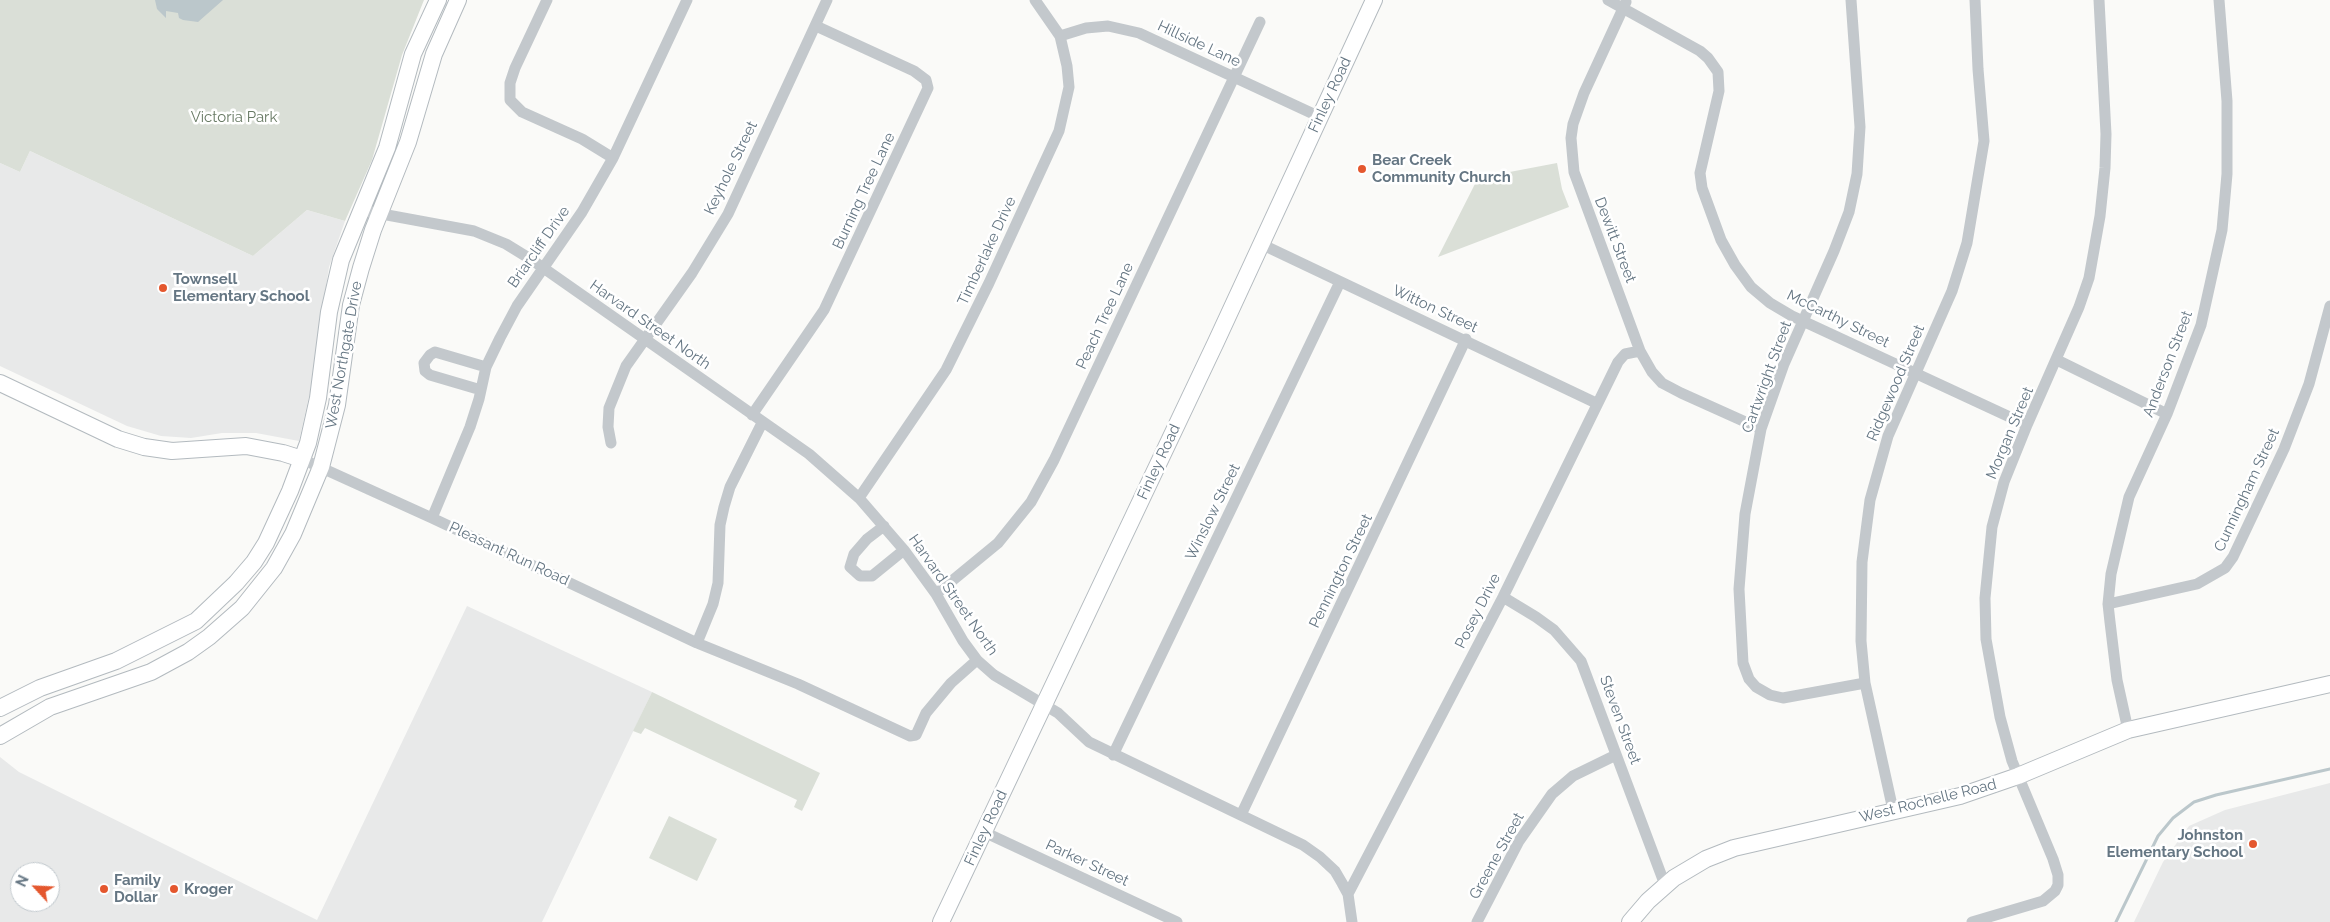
<!DOCTYPE html>
<html>
<head>
<meta charset="utf-8">
<style>
	body { margin:0 }
	#map { position:relative; width:2330px; height:922px; overflow:hidden; background:#fafaf8; font-family:Raleway,sans-serif }
	canvas { display:block }
	.north { position:absolute; left:10px; top:862px; width:50px; height:50px; box-sizing:border-box; background:#fff; border:1px solid #c1c8cd; border-radius:50%; rotate:295deg; font-size:14px; font-weight:700; line-height:20px; text-align:center; color:#657683 }
	.north::after { content:''; display:block; margin:auto; width:18px; height:22px; background:#e4572e; clip-path:polygon(50% 0,100% 100%,50% 72%,0 100%) }
</style>
</head>
<body>
<div id="map">
<canvas width="2330" height="922"></canvas>
<div class="north">N</div>
</div>
<script>
const ctx = document.querySelector('canvas').getContext('2d');
ctx.lineJoin = 'round';
function fill(path, color) {
  ctx.fillStyle = color;
  ctx.fill(path, 'evenodd');
}
function poly(rows) {
  const path = new Path2D();
  for (const r of rows) {
    path.moveTo(r[0], r[1]);
    for (let i = 2; i < r.length; i += 2) path.lineTo(r[i], r[i + 1]);
  }
  return path;
}
function stroke(path, color, width, dash) {
  ctx.strokeStyle = color;
  ctx.lineWidth = width;
  ctx.lineCap = dash ? 'butt' : 'round';
  ctx.setLineDash(dash || []);
  ctx.stroke(path);
}
function write(font, color, halo, rows, align = 'center') {
  ctx.font = font + ' Raleway,sans-serif';
  ctx.lineWidth = 5;
  ctx.setLineDash([]);
  ctx.textBaseline = 'middle';
  ctx.strokeStyle = halo;
  ctx.fillStyle = color;
  for (const [text, x, y, turn = 0] of rows) {
    ctx.save();
    ctx.translate(x, y);
    ctx.rotate((+turn || 0) * Math.PI / 180);
    ctx.textAlign = isNaN(turn) ? turn : align;
    if (halo) ctx.strokeText(text, 0, 0);
    ctx.fillText(text, 0, 0);
    ctx.restore();
  }
}
fill(poly([
	[30,151,253,256,307,210,345,221,329,267,310,392,299,441,256,433,222,433,191,438,161,436,127,426,0,366,0,163,20,172],
	[467,606,652,692,542,922,0,922,0,757,19,772,317,920],
	[20,872,50,872,50,902,20,902],
	[2330,783,2330,922,2134,922,2163,862,2189,826,2225,810]
]), '#e8e9e9');
fill(poly([
	[0,0,424,0,402,55,372,160,345,221,307,210,253,256,30,151,20,172,0,163],
	[1557,163,1562,189,1569,207,1438,257,1478,178],
	[652,692,820,773,802,811,794,807,797,800,645,728,641,734,633,731],
	[669,816,717,839,697,881,649,858]
]), '#dadfd7');
fill(poly([
	[155,0,223,0,198,22,183,20,179,18,178,13,166,11,166,18,157,9]
]), '#bbc7cb');
stroke(poly([
	[2116,922,2158,836,2173,818,2194,802,2216,795,2330,769]
]), '#bbc7cb', 3);
const secondary = poly([
	[0,383,118,439,144,447,172,451,246,446,283,453,302,459],
	[0,708,40,688,116,661,196,621,236,583,254,562,266,543,290,491,308,443,318,398,329,312,341,260,387,148,413,54,438,0],
	[0,736,50,707,151,672,188,652,209,637,242,608,274,568,293,534,321,467,337,405,351,305,361,268,373,230,408,142,434,54,458,0],
	[941,922,1216,342,1374,0],
	[1630,922,1648,901,1674,878,1706,859,1734,848,1960,796,2018,776,2128,730,2330,684]
]);
stroke(secondary, '#b3babf', 18);
stroke(poly([
	[547,0,515,68,510,83,510,100,522,112,582,139,613,158],
	[1608,0,1700,51,1708,58,1718,72,1719,91,1700,173,1702,188,1721,240,1735,265,1751,287,1770,303,1792,316,2027,425],
	[1851,0,1860,127,1857,174,1849,212,1834,251,1784,364,1761,429,1745,514,1739,589,1743,663,1749,679,1756,687,1770,695,1783,698,1865,683],
	[1626,2,1584,93,1573,124,1571,138,1574,172,1640,351,1652,372,1662,383,1681,393,1761,429],
	[1060,36,1086,28,1108,26,1139,33,1320,117],
	[360,210,474,231,506,244,532,260,809,454,859,498,904,550,936,594,963,641,977,660,994,675,1058,713,1089,742,1303,845,1320,857,1335,871,1342,883,1348,894,1352,922],
	[1261,244,1596,403],
	[2057,360,2167,414],
	[481,390,430,375,425,371,424,363,430,355,435,352,486,367],
	[752,415,824,310,928,88,926,80,914,71,816,26],
	[611,443,608,427,609,408,626,366,692,273,728,214,827,0],
	[302,459,432,518,697,643,798,684,910,736,916,735,926,713,951,683,977,660],
	[859,498,946,370,989,283,1059,131,1069,87,1067,66,1060,36,1035,0],
	[432,518,470,427,479,399,486,367,500,338,517,306,582,212,613,158,687,0],
	[884,526,867,539,854,554,850,567,860,576,872,576,904,550],
	[936,594,998,543,1031,502,1054,460,1260,22],
	[1503,597,1536,617,1554,630,1581,661,1665,885],
	[2108,604,2197,584,2225,568,2233,557,2284,449,2309,384,2330,306],
	[697,643,713,604,718,583,720,525,724,507,730,487,762,423],
	[2128,730,2117,680,2110,622,2108,604,2111,574,2129,497,2167,414,2201,325,2222,230,2227,174,2227,101,2219,0],
	[1113,755,1340,282],
	[1893,810,1865,683,1861,641,1862,562,1870,500,1888,436,1952,291,1967,243,1984,141,1978,69,1975,0],
	[1241,815,1466,339],
	[984,832,1177,922],
	[1348,894,1503,597,1618,362,1625,354,1640,351],
	[1477,922,1519,841,1552,794,1573,776,1616,755],
	[1972,922,2043,901,2055,891,2058,885,2058,875,2053,859,2012,761,2000,717,1986,639,1985,598,1992,527,2004,482,2027,425,2079,307,2089,278,2100,216,2105,168,2106,134,2099,0]
]), '#c3c8cc', 11);
stroke(secondary, '#fff', 16);
for (const [x, y, r, color] of [
	[1362,169,5,"#e4572e"],
	[163,288,5,"#e4572e"],
	[2253,844,5,"#e4572e"],
	[104,889,5,"#e4572e"],
	[174,889,5,"#e4572e"]
]) {
  const dot = new Path2D();
  dot.arc(x, y, r, 0, 2 * Math.PI);
  ctx.fillStyle = color;
  ctx.fill(dot);
  stroke(dot, '#fff', 2);
}
write('15px', '#657683', '#fff', [
	["Hillside Lane",1199,44,25],
	["Finley Road",1330,95,-65],
	["Keyhole Street",731,168,-64],
	["Burning Tree Lane",864,191,-65],
	["Dewitt Street",1615,240,69],
	["Briarcliff Drive",539,247,-55],
	["Timberlake Drive",987,251,-65],
	["Witton Street",1435,309,25],
	["Peach Tree Lane",1105,316,-65],
	["McCarthy Street",1838,319,26],
	["Harvard Street North",650,325,35],
	["West Northgate Drive",344,355,-80],
	["Anderson Street",2168,364,-69],
	["Cartwright Street",1767,377,-70],
	["Ridgewood Street",1896,383,-67],
	["Morgan Street",2010,433,-67],
	["Finley Road",1159,462,-65],
	["Cunningham Street",2247,490,-65],
	["Winslow Street",1213,512,-64],
	["Pleasant Run Road",509,554,25],
	["Pennington Street",1341,571,-64],
	["Harvard Street North",953,595,55],
	["Posey Drive",1478,611,-63],
	["Steven Street",1620,720,70],
	["West Rochelle Road",1928,801,-14],
	["Finley Road",986,828,-65],
	["Greene Street",1497,856,-61],
	["Parker Street",1087,863,25]
]);
write('15px', '#687a64', '#fff', [
	["Victoria Park",234,117]
]);
write('bold 15px', '#657683', '#fff', [
	["Bear Creek",1372,160],
	["Community Church",1372,177],
	["Townsell",173,279],
	["Elementary School",173,296],
	["Johnston",2243,835,"right"],
	["Elementary School",2243,852,"right"],
	["Family",114,880],
	["Dollar",114,897],
	["Kroger",184,889]
], 'left');
</script>
</body>
</html>
